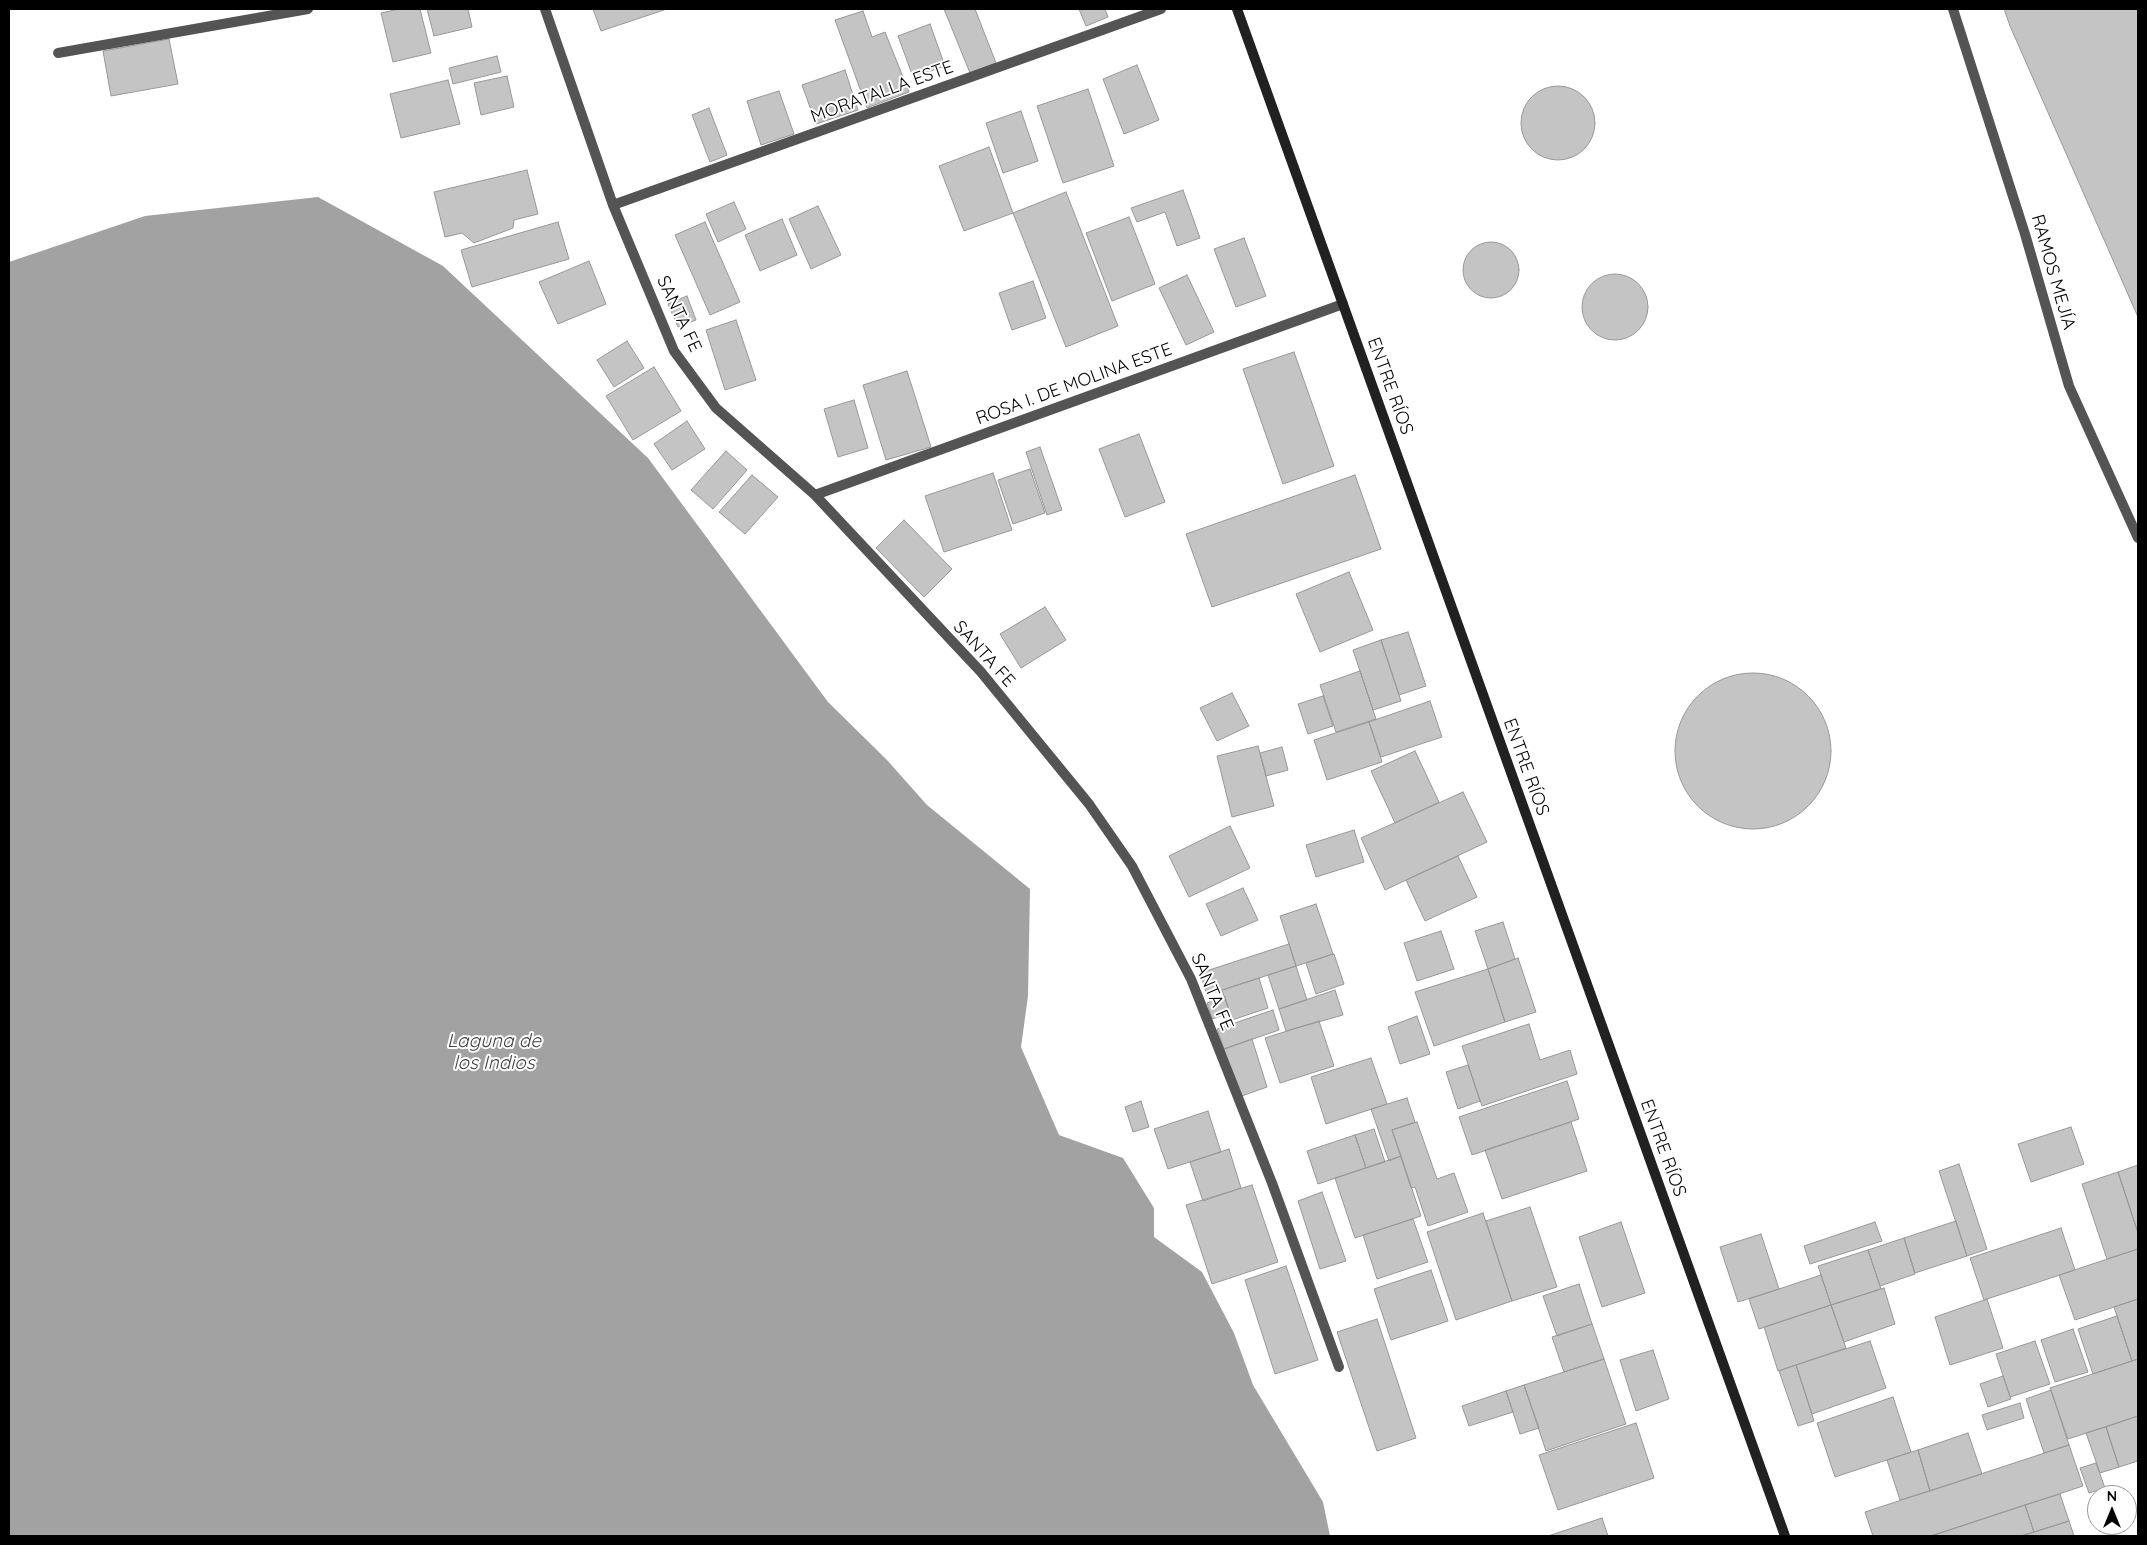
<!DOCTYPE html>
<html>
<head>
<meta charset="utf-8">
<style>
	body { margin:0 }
	#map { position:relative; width:2147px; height:1545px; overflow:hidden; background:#fff; font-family:Quicksand,sans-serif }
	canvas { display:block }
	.frame { position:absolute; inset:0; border:10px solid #000; pointer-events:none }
	.north { position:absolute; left:2087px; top:1485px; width:50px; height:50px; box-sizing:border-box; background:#fff; border:1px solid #999; border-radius:50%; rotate:0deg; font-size:14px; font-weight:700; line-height:20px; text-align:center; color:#000 }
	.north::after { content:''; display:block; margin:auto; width:18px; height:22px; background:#000; clip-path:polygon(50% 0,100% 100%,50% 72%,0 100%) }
</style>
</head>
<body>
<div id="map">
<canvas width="2147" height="1545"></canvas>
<div class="frame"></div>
<div class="north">N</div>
</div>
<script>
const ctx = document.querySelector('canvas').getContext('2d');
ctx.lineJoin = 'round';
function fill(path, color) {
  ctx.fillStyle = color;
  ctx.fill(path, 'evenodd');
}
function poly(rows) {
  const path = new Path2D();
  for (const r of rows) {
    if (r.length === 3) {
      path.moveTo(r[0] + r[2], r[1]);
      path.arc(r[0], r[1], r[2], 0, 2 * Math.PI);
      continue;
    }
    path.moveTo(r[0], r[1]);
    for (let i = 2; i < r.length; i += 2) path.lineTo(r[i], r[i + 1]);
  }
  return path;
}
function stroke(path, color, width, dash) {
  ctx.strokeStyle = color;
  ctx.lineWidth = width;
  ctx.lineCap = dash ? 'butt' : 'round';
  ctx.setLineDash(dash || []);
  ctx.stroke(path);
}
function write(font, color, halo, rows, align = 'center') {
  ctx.font = font + ' Quicksand,sans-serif';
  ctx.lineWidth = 4;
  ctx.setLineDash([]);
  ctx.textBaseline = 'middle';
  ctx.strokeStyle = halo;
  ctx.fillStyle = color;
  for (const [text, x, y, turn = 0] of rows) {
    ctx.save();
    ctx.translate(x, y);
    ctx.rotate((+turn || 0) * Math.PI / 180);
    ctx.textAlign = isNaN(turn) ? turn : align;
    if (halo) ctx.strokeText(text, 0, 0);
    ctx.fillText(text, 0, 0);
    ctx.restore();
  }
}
fill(poly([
	[318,197,443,266,648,458,828,702,887,760,927,805,1030,889,1028,996,1021,1047,1059,1135,1123,1158,1154,1208,1154,1237,1202,1272,1234,1333,1253,1385,1323,1502,1330,1536,9,1536,9,262,145,216]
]), '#a2a2a2');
const building = poly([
	[399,9,420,9,431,53,393,62,381,13,399,9],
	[427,9,468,9,472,27,434,36,427,9],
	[593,9,667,9,601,31,593,9],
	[944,9,975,9,996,63,970,73,944,9],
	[1079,9,1105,9,1108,17,1086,26,1079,9],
	[2004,9,2138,9,2138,317,2010,26,2004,9],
	[863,11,872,37,885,32,909,92,867,108,835,20,863,11],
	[930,24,945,66,913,77,898,36,930,24],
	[169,39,178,84,111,96,103,51,169,39],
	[497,56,501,72,453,84,449,68,497,56],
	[1137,65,1159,120,1124,134,1103,79,1137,65],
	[845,70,858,110,816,124,802,85,845,70],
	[507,76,514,107,481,115,474,83,507,76],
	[448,80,460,124,401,138,390,94,448,80],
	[1558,123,37],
	[1088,89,1114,166,1063,183,1037,106,1088,89],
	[779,91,794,134,761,145,747,101,779,91],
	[709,108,727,155,710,162,692,115,709,108],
	[1021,111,1038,161,1003,173,986,123,1021,111],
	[989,147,1013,213,964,231,939,166,989,147],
	[527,170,538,214,514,220,513,228,474,243,462,233,445,237,434,192,527,170],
	[1183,190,1200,238,1177,246,1165,212,1137,222,1131,208,1183,190],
	[1066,192,1118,326,1066,347,1013,213,1066,192],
	[734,202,746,229,718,242,706,214,734,202],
	[818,206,841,255,811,269,789,219,818,206],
	[1129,217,1155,284,1112,301,1086,233,1129,217],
	[782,219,797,255,760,271,745,235,782,219],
	[558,222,569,259,472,287,461,250,558,222],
	[705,222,740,302,710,315,675,235,705,222],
	[1244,238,1266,296,1236,307,1214,249,1244,238],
	[1491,270,28],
	[589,261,606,304,558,324,539,282,589,261],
	[1615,307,33],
	[1187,275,1214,332,1186,345,1159,288,1187,275],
	[1033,281,1046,318,1012,330,999,293,1033,281],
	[687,296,696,320,678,327,668,304,687,296],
	[736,320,756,380,725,390,706,330,736,320],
	[627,341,644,368,614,387,597,360,627,341],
	[1294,352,1334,466,1283,484,1243,369,1294,352],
	[654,367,681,411,633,440,606,396,654,367],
	[907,371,931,447,886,460,863,385,907,371],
	[854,400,868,448,838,457,824,409,854,400],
	[687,421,705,449,672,470,654,444,687,421],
	[1139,434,1165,502,1125,517,1099,449,1139,434],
	[1040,447,1062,510,1047,515,1026,452,1040,447],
	[726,451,747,470,713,509,691,490,726,451],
	[1030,469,1045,513,1013,524,998,480,1030,469],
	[993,473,1012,530,944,552,925,496,993,473],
	[752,475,778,497,745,534,719,512,752,475],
	[1355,475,1381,549,1212,607,1186,534,1355,475],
	[904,520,952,569,924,597,876,548,904,520],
	[1349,572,1373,630,1320,652,1296,594,1349,572],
	[1045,607,1066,640,1021,668,1000,634,1045,607],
	[1408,632,1426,686,1399,695,1381,640,1408,632],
	[1381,640,1401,701,1373,710,1353,650,1381,640],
	[1360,671,1376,719,1336,732,1320,685,1360,671],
	[1753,751,78],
	[1232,693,1249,726,1217,741,1200,708,1232,693],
	[1323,696,1333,726,1308,734,1298,704,1323,696],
	[1430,701,1442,737,1381,757,1369,722,1430,701],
	[1369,722,1382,762,1327,780,1314,740,1369,722],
	[1258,746,1274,806,1232,817,1217,756,1258,746],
	[1282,747,1288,770,1266,776,1260,753,1282,747],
	[1415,751,1439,802,1395,823,1371,771,1415,751],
	[1463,792,1487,842,1385,890,1361,838,1463,792],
	[1230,826,1250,868,1189,897,1169,856,1230,826],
	[1354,830,1364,862,1316,877,1306,845,1354,830],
	[1458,856,1477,897,1425,921,1406,880,1458,856],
	[1243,888,1258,920,1221,936,1206,904,1243,888],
	[1316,904,1333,954,1296,966,1280,916,1316,904],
	[1503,922,1515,959,1488,969,1475,931,1503,922],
	[1441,931,1454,969,1417,981,1404,943,1441,931],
	[1289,944,1296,966,1207,995,1200,973,1289,944],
	[1333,954,1334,954,1344,984,1316,994,1306,963,1333,954],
	[1518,958,1536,1012,1505,1022,1488,969,1518,958],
	[1296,966,1307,1000,1279,1009,1268,975,1296,966],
	[1488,969,1505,1022,1434,1046,1415,992,1488,969],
	[1259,978,1268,1008,1232,1020,1222,990,1259,978],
	[1335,990,1343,1015,1286,1031,1279,1009,1335,990],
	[1225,997,1230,1013,1212,1019,1207,1003,1225,997],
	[1273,1010,1279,1030,1224,1049,1217,1029,1273,1010],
	[1417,1016,1430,1054,1400,1064,1388,1027,1417,1016],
	[1319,1021,1334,1066,1280,1083,1265,1038,1319,1021],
	[1529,1024,1540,1060,1570,1050,1577,1074,1482,1106,1462,1046,1529,1024],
	[1252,1039,1267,1087,1239,1097,1224,1049,1252,1039],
	[1371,1058,1387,1104,1326,1124,1311,1077,1371,1058],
	[1468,1065,1480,1101,1458,1109,1446,1072,1468,1065],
	[1567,1081,1579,1119,1472,1155,1459,1117,1567,1081],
	[1407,1098,1415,1122,1392,1130,1401,1156,1389,1161,1371,1109,1407,1098],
	[1141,1101,1149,1127,1133,1132,1125,1107,1141,1101],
	[1208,1111,1221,1152,1168,1169,1154,1129,1208,1111],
	[1417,1122,1437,1179,1454,1173,1468,1212,1428,1226,1415,1187,1411,1188,1392,1130,1417,1122],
	[1571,1122,1587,1171,1502,1199,1485,1150,1571,1122],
	[2071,1127,2084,1164,2031,1182,2018,1144,2071,1127],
	[1374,1129,1385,1162,1366,1168,1355,1135,1374,1129],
	[1355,1135,1366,1168,1318,1184,1307,1151,1355,1135],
	[1229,1149,1241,1188,1203,1201,1190,1162,1229,1149],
	[1401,1156,1421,1216,1355,1238,1335,1178,1401,1156],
	[1959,1164,1987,1249,1967,1256,1939,1171,1959,1164],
	[2138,1165,2138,1233,2118,1172,2138,1165],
	[2118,1172,2138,1233,2138,1249,2107,1259,2082,1184,2118,1172],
	[1252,1185,1278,1262,1212,1284,1186,1205,1252,1185],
	[1322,1192,1346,1261,1320,1269,1298,1201,1322,1192],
	[1530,1207,1557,1287,1512,1301,1486,1221,1530,1207],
	[1483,1213,1512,1301,1456,1320,1427,1232,1483,1213],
	[1413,1219,1428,1262,1377,1279,1363,1235,1413,1219],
	[1956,1221,1967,1256,1915,1273,1904,1238,1956,1221],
	[1621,1222,1645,1293,1602,1307,1579,1237,1621,1222],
	[1875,1222,1882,1241,1810,1264,1804,1246,1875,1222],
	[2061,1228,2075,1270,1984,1300,1970,1258,2061,1228],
	[1761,1234,1779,1289,1738,1302,1720,1247,1761,1234],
	[1904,1238,1915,1274,1880,1286,1868,1250,1904,1238],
	[2138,1249,2138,1299,2075,1320,2059,1275,2138,1249],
	[1868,1250,1881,1289,1831,1305,1818,1266,1868,1250],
	[1286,1266,1318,1360,1275,1374,1245,1280,1286,1266],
	[1431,1270,1448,1321,1391,1340,1374,1289,1431,1270],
	[1821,1275,1831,1305,1759,1329,1749,1299,1821,1275],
	[1579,1284,1592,1324,1557,1336,1543,1296,1579,1284],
	[1884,1288,1895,1324,1844,1342,1831,1305,1884,1288],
	[1987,1299,2003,1348,1950,1365,1935,1317,1987,1299],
	[2138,1299,2138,1359,2132,1361,2114,1307,2138,1299],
	[1831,1305,1846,1348,1778,1371,1764,1327,1831,1305],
	[2117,1316,2132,1361,2093,1374,2078,1329,2117,1316],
	[1377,1319,1416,1438,1377,1451,1337,1332,1377,1319],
	[1592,1324,1604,1359,1564,1372,1552,1337,1592,1324],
	[2073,1329,2088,1372,2055,1382,2041,1340,2073,1329],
	[1870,1341,1886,1388,1812,1414,1796,1365,1870,1341],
	[2035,1341,2050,1384,2010,1397,1996,1354,2035,1341],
	[1653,1350,1669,1399,1636,1411,1620,1360,1653,1350],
	[1604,1359,1626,1424,1546,1451,1524,1385,1604,1359],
	[2138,1359,2138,1416,2068,1439,2050,1388,2138,1359],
	[1796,1365,1814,1421,1798,1426,1779,1371,1796,1365],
	[2003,1376,2011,1399,1988,1407,1980,1384,2003,1376],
	[1524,1385,1539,1428,1520,1434,1506,1391,1524,1385],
	[2051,1390,2069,1445,2044,1453,2026,1399,2051,1390],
	[1506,1391,1513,1412,1469,1426,1462,1406,1506,1391],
	[1893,1397,1911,1452,1835,1477,1817,1423,1893,1397],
	[2020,1403,2024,1418,1987,1430,1982,1415,2020,1403],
	[2138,1416,2138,1461,2119,1467,2106,1427,2138,1416],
	[1636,1423,1654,1478,1558,1510,1539,1455,1636,1423],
	[2106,1427,2119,1467,2100,1473,2086,1433,2106,1427],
	[1968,1433,1982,1474,1930,1491,1918,1450,1968,1433],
	[2069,1445,2083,1486,1931,1536,1873,1536,1865,1512,2069,1445],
	[1918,1450,1930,1491,1900,1500,1887,1460,1918,1450],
	[2096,1463,2105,1488,2089,1493,2080,1468,2096,1463],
	[2060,1494,2069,1521,2034,1532,2025,1505,2060,1494],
	[2025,1505,2034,1532,2021,1536,1931,1536,2025,1505],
	[1602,1518,1608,1536,1548,1536,1602,1518],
	[2069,1521,2074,1536,2021,1536,2034,1532,2069,1521]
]);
fill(building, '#c4c4c4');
stroke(building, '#989898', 1);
stroke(poly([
	[545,9,613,205,674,351,716,408,815,495,981,672,1089,804,1132,866,1191,979,1272,1183,1339,1367],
	[1953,9,2025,234,2069,386,2138,538],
	[58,53,308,9],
	[613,205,1161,9],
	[815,495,1343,304]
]), '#545454', 10);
stroke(poly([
	[1237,9,1785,1536]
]), '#212121', 10);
write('18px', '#000', '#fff', [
	["MORATALLA ESTE",882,92,-20],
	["RAMOS MEJÍA",2053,272,74],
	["SANTA FE",679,314,65],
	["ROSA I. DE MOLINA ESTE",1074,384,-20],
	["ENTRE RÍOS",1390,386,70],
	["SANTA FE",984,654,48],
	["ENTRE RÍOS",1526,767,70],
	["SANTA FE",1212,992,67],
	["ENTRE RÍOS",1663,1148,70]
]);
write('italic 19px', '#434343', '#fff', [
	["Laguna de",494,1041],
	["los Indios",494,1063]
]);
</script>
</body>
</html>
